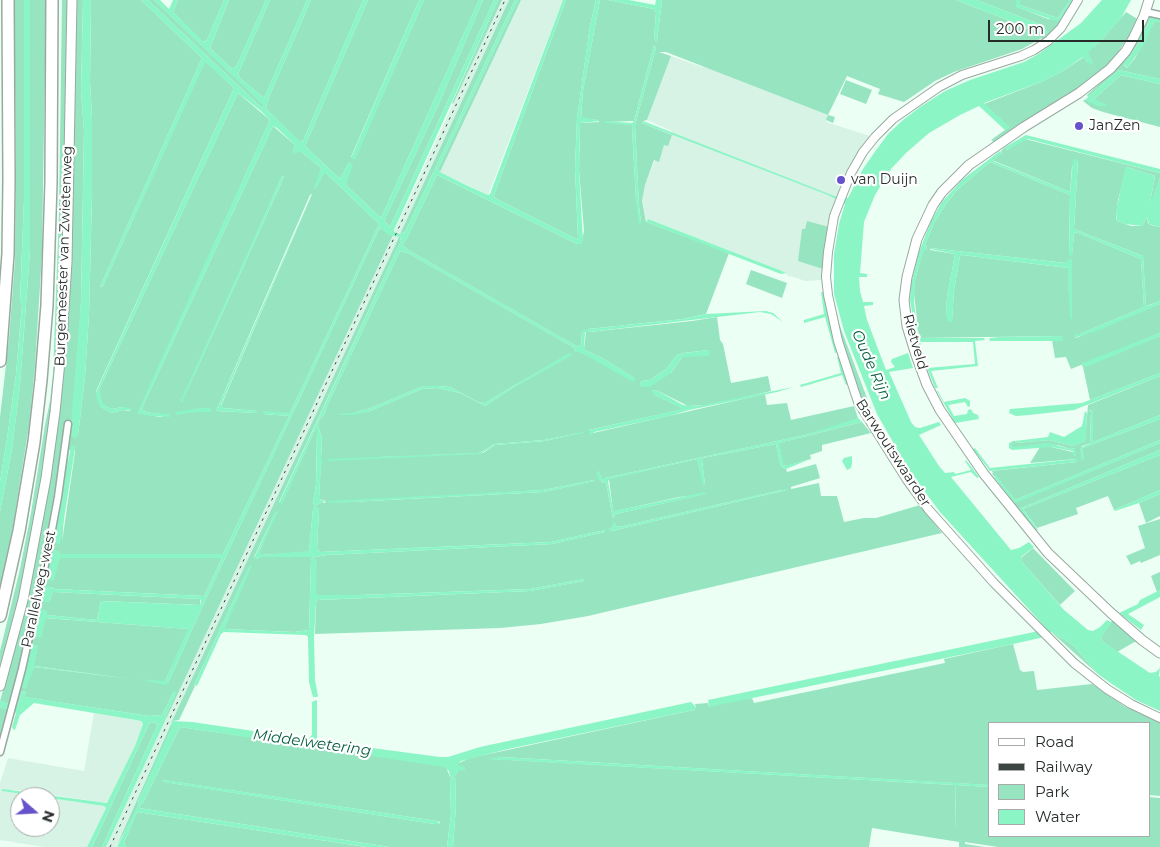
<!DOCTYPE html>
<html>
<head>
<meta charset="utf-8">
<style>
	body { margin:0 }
	#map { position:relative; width:1160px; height:847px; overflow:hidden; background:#ebfff4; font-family:Montserrat,sans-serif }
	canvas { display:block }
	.legend { position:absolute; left:988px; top:722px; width:162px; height:115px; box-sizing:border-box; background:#fff; border:1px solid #a8aba9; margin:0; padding:6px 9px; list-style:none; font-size:15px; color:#262d29 }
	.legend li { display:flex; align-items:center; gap:10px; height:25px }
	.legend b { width:25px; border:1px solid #a8aba9 }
	.north { position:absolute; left:10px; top:787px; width:50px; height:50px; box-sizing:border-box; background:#fff; border:1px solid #a8aba9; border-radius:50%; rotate:109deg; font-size:14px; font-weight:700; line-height:20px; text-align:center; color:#262d29 }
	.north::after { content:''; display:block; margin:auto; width:18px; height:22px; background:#6652cb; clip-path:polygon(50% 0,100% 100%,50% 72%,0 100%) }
	.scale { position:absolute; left:988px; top:20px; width:156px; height:22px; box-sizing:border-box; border:2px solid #262d29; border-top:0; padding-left:6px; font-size:15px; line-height:18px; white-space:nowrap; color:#262d29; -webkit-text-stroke:4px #fff; paint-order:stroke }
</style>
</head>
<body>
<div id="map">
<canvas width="1160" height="847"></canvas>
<ul class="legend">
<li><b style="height:6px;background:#fff"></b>Road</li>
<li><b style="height:6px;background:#3c4540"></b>Railway</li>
<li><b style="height:14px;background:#97e4c0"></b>Park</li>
<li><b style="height:14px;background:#8cf5c5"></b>Water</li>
</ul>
<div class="north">N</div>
<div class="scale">200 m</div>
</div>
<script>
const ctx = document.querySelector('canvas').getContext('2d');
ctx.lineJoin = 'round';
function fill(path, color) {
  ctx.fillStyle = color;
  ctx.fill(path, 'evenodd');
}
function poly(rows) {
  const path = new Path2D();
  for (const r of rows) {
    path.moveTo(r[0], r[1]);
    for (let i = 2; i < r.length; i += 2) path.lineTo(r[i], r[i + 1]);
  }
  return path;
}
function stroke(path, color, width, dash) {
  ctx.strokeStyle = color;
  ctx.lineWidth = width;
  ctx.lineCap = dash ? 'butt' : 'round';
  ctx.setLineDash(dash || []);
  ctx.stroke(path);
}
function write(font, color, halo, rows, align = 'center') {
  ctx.font = font + ' Montserrat,sans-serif';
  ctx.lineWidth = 4.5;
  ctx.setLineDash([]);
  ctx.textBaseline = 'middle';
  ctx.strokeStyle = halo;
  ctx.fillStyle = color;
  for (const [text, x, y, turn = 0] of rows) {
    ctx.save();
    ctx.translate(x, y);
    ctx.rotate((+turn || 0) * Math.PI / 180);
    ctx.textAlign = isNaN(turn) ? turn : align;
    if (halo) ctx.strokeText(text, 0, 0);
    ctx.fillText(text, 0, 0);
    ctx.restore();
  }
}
fill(poly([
	[501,0,509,0,400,234,394,232],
	[521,0,563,0,488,195,440,172],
	[671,56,702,67,703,66,828,115,826,122,870,136,852,164,844,180,833,211,829,227,802,229,823,269,822,280,805,281,791,276,790,277,782,271,648,219,646,220,642,201,645,185,655,160,672,131,647,120],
	[393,235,399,237,172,721,116,847,106,847],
	[94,713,130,719,141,721,143,724,135,746,108,803,18,790,2,791,43,797,20,797,20,827,50,827,50,798,104,806,106,808,87,847,44,847,0,840,0,783,8,758,84,771]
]), '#d7f3e5');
fill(poly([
	[14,0,24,0,24,200,20,301,22,304,16,374,7,439,0,481,0,417,9,339,15,259,16,156],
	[30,0,46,0,42,253,35,366,29,426,12,532,0,588,0,512,12,449,20,385,30,251],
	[62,0,68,0,63,267,57,365,46,453,24,578,0,673,0,651,20,569,31,513,45,425,50,401,53,374,59,212],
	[75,0,83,0,81,91,84,130,81,301,78,353,78,435,85,377,89,315,92,194,92,117,90,81,91,0,141,0,202,58,100,287,103,286,205,61,234,88,96,391,101,407,112,413,122,410,131,411,122,407,112,409,102,404,99,390,238,93,270,120,138,413,160,417,169,415,151,413,143,411,142,408,273,126,295,145,293,152,300,151,321,168,316,188,323,174,327,174,379,224,290,413,264,414,289,416,223,554,60,554,58,551,52,551,46,578,60,558,222,558,204,596,54,589,51,587,50,601,52,593,54,592,200,599,200,605,101,601,97,620,47,615,40,611,34,635,35,637,41,637,45,618,189,629,165,681,161,683,168,683,204,603,379,229,382,228,393,235,166,719,165,717,172,702,174,691,162,715,149,716,24,697,26,692,22,691,19,702,15,706,0,701,6,679,59,410],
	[282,176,284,177,182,402],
	[312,194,221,406,223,408,257,411,257,413,216,411,310,195],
	[75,446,75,452,62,542,69,451],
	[32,643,34,666,132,679,34,667,23,688,22,682],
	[148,0,154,0,264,105,262,108],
	[178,0,224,0,207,40,203,42,173,12],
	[229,0,266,0,236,67,232,69,210,48],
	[270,0,307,0,264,98,240,78,238,74],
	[311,0,363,0,303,141,300,142,267,110,266,107,269,97],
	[368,0,419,0,351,157,355,159,424,0,479,0,381,218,346,185,349,162,340,179,305,146],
	[483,0,494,0,390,227,384,221,438,106],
	[498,0,502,0,453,104,452,103],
	[509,0,515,0,405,232,400,234],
	[518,0,521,0,440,172,438,169],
	[566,0,596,0,590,26,577,118,575,169,578,238,576,239,495,198,494,195],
	[600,0,608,0,654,9,656,12,654,40,657,41,662,0,956,0,1039,32,1044,26,977,0,1016,0,1017,7,1048,19,1060,20,1066,11,1064,20,1044,41,1042,38,1022,49,954,72,935,81,904,102,878,94,880,89,847,76,828,115,835,117,833,123,826,120,828,115,666,52,659,52,671,56,647,120,643,121,642,123,672,135,668,146,664,145,659,162,654,160,645,185,642,201,646,222,729,253,706,314,683,319,588,329,589,332,692,321,717,317,720,340,723,344,731,383,768,376,771,391,710,405,688,406,656,390,653,390,655,395,684,409,589,430,593,433,765,394,767,405,787,403,791,420,854,406,858,418,857,420,805,435,605,478,601,478,599,471,601,481,606,483,613,518,616,514,705,494,679,497,616,511,613,511,609,479,697,459,705,485,702,460,703,458,776,444,781,466,786,469,787,472,816,464,820,478,791,487,791,489,819,483,821,496,837,496,844,522,864,518,876,518,920,505,942,533,588,616,541,624,500,628,315,634,316,602,318,600,530,591,584,581,584,579,530,589,359,595,318,595,316,594,315,557,327,555,552,544,605,532,605,530,551,542,320,552,317,549,319,509,317,508,317,505,321,502,325,503,326,501,319,499,322,438,318,426,319,420,324,415,327,406,400,251,408,253,571,346,574,348,575,352,580,352,636,379,604,359,587,351,584,349,586,332,582,331,581,345,578,347,410,251,402,245,406,240,437,175,577,244,581,244,584,231,579,170,580,123,599,122,598,120,581,118,583,91],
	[654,45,656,48,635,125,639,206,641,223,636,200,632,127,632,125,605,122,634,121],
	[709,350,682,357,671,373,640,385,641,381,650,380,666,369,677,355,683,353],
	[569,354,571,355,514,387,485,406,460,393,438,388,422,389,368,412,334,414,353,413,371,408,423,386,438,386,450,387,478,402,485,403,513,386],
	[584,432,545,441,495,445,483,453,329,459,479,453,494,444,544,440],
	[594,480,594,481,544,492,330,503,543,490],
	[781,490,787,490,612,531,609,529,612,528,614,522,616,526,619,527],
	[1020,0,1070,0,1058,18,1020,5],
	[1126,12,1139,20,1115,57,1100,73,1085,85,995,143,991,140,1009,127,984,104,1041,82,1061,72,1084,57,1087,62,1093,63,1087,52,1099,43],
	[1150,15,1157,18,1151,18,1138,44,1124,65,1127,68,1135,58,1154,22,1160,22,1160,79,1119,70,1088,97,1087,95,1121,64,1143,31],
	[1121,75,1160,84,1160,127,1103,112,1092,108,1083,101,1086,99,1089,102,1096,101,1094,99],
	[846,80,872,90,866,104,840,94],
	[1025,139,1160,173,1160,178,1152,202,1150,203,1155,176,1127,167,1118,200,1116,217,1117,221,1131,226,1142,226,1147,217,1148,223,1151,225,1160,227,1160,301,1147,306,1146,305,1143,256,1074,229,1078,160,1072,167,1070,192,992,160,1002,153,1001,151,1005,147,1007,150],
	[990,162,1070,195,1069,255,1072,255,1074,234,1076,232,1141,259,1144,307,1080,334,1075,334,1076,338,1160,304,1160,333,1071,369,1066,357,1055,358,1052,340,1060,341,1061,336,919,338,914,293,915,280,923,251,926,249,927,247,925,245,934,223,946,204,957,190],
	[930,248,1066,263,1068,261,1070,319,1068,268,962,255,960,256,954,290,952,321,946,314,947,298,955,254,930,250],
	[807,221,829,227,823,269,798,261,802,229,805,229],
	[399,237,400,237,401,241,279,502,282,503,315,430,317,430,316,485,313,502,315,508,313,509,309,552,261,555,259,553,276,511,254,557,257,559,260,557,313,557,311,560,309,630,294,632,225,629,224,628,250,565,194,685,195,686,179,720,172,721],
	[751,270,787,283,782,298,746,284],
	[836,321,838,321,873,414,888,443,860,400,848,365],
	[1160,336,1160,373,1090,400,1083,367],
	[1160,376,1160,415,1093,442,1093,411,1089,410,1091,412,1090,443,1082,446,1080,450,1084,458,1082,451,1083,448,1160,419,1160,440,1015,500,996,476,994,476,992,474,993,473,992,471,1077,462,1076,459,1030,463,1040,447,1051,447,1073,452,1075,448,1070,449,1058,445,1012,448,1011,444,1013,441,1015,441,1016,443,1049,440,1073,446,1085,441,1088,405],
	[862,422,871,433,822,445,822,451,810,455,811,459,786,466,783,465,778,444,779,443],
	[1160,443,1160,450,1019,509,1014,503],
	[1160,455,1160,490,1114,510,1108,496,1076,508,1078,514,1037,528,1023,509],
	[1160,494,1160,516,1146,523,1139,503],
	[1160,519,1160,555,1141,563,1140,561,1131,565,1126,556,1145,548,1138,526],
	[1033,548,1075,591,1060,605,1023,563,1021,558],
	[1160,572,1160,590,1157,592,1151,576],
	[1113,619,1138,640,1117,652,1102,641,1101,637],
	[1051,632,1067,641,1075,647,1098,674],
	[1013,644,1020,670,1023,672,1034,671,1037,690,1092,684,1124,706,1160,723,1160,796,1149,795,1149,723,989,723,989,785,501,757,492,759,955,785,955,832,956,785,989,787,989,836,1149,836,1149,797,1160,798,1160,847,998,847,965,842,965,844,985,847,959,847,959,842,872,828,869,847,453,847,456,805,455,776,458,771,459,763,470,758,694,710,696,707,695,704,708,703,709,707,724,702,752,698,754,703,945,663,944,659],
	[0,707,9,710,0,742],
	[150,722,158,724,107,836,102,847,92,847],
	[171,724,173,726,138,802,139,803,134,815,116,847],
	[180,727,441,765,446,767,450,777,453,778,450,781,451,814,447,847,390,847,139,808,141,804,143,803],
	[163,780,437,821,440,822,439,824,434,824,164,782],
	[137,812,366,847,126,847,124,843]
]), '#97e4c0');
fill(poly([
	[24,0,30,0,30,251,20,385,12,449,0,512,0,481,7,439,16,374,22,305,20,301,24,200],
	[83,0,91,0,90,81,92,117,92,194,89,315,85,377,78,435,76,438,70,436,81,301,84,130,81,91],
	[141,0,148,0,262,108,263,105,154,0,160,0,169,9,173,0,178,0,173,12,204,42,207,40,224,0,229,0,210,48,232,69,236,67,266,0,270,0,238,74,240,78,264,98,307,0,311,0,269,97,266,107,267,110,301,142,303,141,363,0,368,0,305,146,340,179,349,162,353,164,346,185,381,218,479,0,483,0,438,106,384,221,390,227,494,0,498,0,394,230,394,232,400,234,405,232,515,0,518,0,438,169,440,172,466,185,488,195,490,194,563,0,566,0,494,195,495,198,576,239,578,238,575,169,577,118,590,26,596,0,600,0,583,91,581,117,598,120,600,121,580,123,579,170,583,241,581,244,577,244,437,175,406,240,402,245,410,251,578,347,581,345,582,330,587,330,585,333,584,348,587,351,604,359,636,379,633,382,580,352,575,352,574,348,571,346,408,253,400,251,327,406,324,415,319,420,318,426,322,438,321,459,323,461,321,465,319,499,326,502,321,502,317,505,317,508,319,509,317,549,320,552,551,542,605,530,605,532,552,544,327,555,315,557,315,559,317,560,316,594,318,595,359,595,530,589,584,579,584,581,530,591,318,600,316,602,314,638,315,680,318,696,317,697,313,697,309,682,308,637,306,635,224,632,221,634,197,686,194,685,250,565,252,566,225,628,225,629,294,632,309,630,311,560,313,557,260,557,257,559,254,558,276,511,278,512,260,550,261,555,309,551,313,509,315,508,313,502,316,485,317,430,315,430,282,504,279,503,401,241,400,237,388,235,381,228,379,229,204,603,168,683,166,685,138,679,165,681,188,629,46,618,41,637,35,637,34,635,41,609,47,611,47,615,97,620,101,601,200,605,201,601,200,599,54,592,52,594,49,603,42,601,45,587,48,586,54,589,204,596,222,558,60,558,54,580,51,581,46,578,51,555,52,551,55,550,58,551,60,554,223,554,289,416,264,414,263,411,290,413,379,224,327,174,323,174,316,189,314,188,321,168,300,151,294,154,293,152,295,145,277,128,273,126,142,408,143,411,151,413,169,414,170,417,151,416,137,413,270,120,261,111,238,93,99,390,103,404,112,409,122,407,131,408,132,410,122,410,112,413,101,407,97,400,96,392,234,88,205,62,103,286,100,287,202,58],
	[419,0,424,0,355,160,351,158],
	[608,0,629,0,655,5,656,0,662,0,657,41,654,40,656,12,654,9],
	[956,0,977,0,1044,26,1048,32,1046,34,1039,32],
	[1016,0,1020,0,1020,5,1058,18,1070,0,1073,0,1060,20,1056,21,1016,7],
	[1102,0,1131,0,1121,18,1099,43,1088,52,1093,63,1090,65,1083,57,1061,72,1041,82,984,103,1010,127,1005,130,979,106,960,115,929,133,906,153,891,169,875,195,864,222,860,273,867,274,867,277,859,277,860,291,863,302,873,302,873,305,864,306,867,320,886,370,895,367,891,362,892,359,908,353,913,368,889,372,911,422,915,427,920,428,939,422,941,425,919,435,939,466,945,473,954,472,955,474,971,470,965,461,966,460,979,477,977,478,971,472,951,477,1011,550,1019,548,1029,542,1034,547,1021,557,1023,563,1064,610,1088,630,1093,631,1100,627,1107,620,1112,623,1101,637,1102,641,1150,673,1156,672,1160,668,1159,676,1160,677,1160,711,1136,700,1109,682,1098,674,1075,647,1067,641,1051,632,1040,638,1013,644,709,707,708,700,1034,632,1045,627,940,512,910,472,877,414,844,331,834,294,834,254,839,224,845,204,828,195,642,123,643,121,837,197,848,198,863,169,874,153,888,134,903,120,920,107,945,91,970,80,1024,62,1040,53,1081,23],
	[1151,18,1160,18,1160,22,1154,22,1143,46,1127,68,1124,64,1138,44],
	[654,45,656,48,635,125,639,206,641,224,639,224,636,200,632,127,631,125,605,123,605,121,632,123,634,121],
	[1119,70,1160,79,1160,84,1121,75,1094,99,1107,105,1107,106,1097,106,1090,102,1089,103,1086,99,1089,96],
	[1026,135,1160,169,1160,173,1028,139,1007,150,1005,147],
	[1000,151,1002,153,993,161,1070,192,1073,160,1075,159,1078,160,1074,229,1143,256,1146,305,1148,306,1160,301,1160,304,1097,331,1074,338,1075,334,1080,334,1144,307,1141,259,1076,232,1074,234,1072,256,1069,255,1070,195,990,162,957,190,946,204,934,223,925,245,927,247,926,249,923,252,915,280,914,303,918,332,915,332,910,300,911,284,919,252,931,221,942,202,962,180],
	[1127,167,1155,176,1150,203,1160,178,1160,227,1149,224,1147,217,1142,226,1125,224,1117,221,1116,212,1125,168],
	[282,176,284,177,182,402,180,402],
	[312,194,221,405,223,408,257,411,257,413,216,411],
	[648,219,782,271,786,273,781,274,646,222],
	[930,248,1066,263,1069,259,1072,259,1072,319,1070,319,1068,268,962,255,960,256,954,290,952,322,948,322,946,314,947,298,955,254,930,249],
	[821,292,824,292,838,352,835,353,825,317,804,323,804,320,824,314],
	[766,311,773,313,783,322,771,314,760,312,589,332,588,329,683,319,706,314],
	[1160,333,1160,336,1091,365,1083,367,1082,366,1082,363],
	[1061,336,1063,336,1063,340,1061,341,991,341,989,340,990,338,1000,337],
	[917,338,984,338,985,340,975,341,978,366,931,371,938,388,935,388,927,368,975,364,973,342,920,342,924,354,921,355],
	[709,350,710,354,708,356,682,357,671,373,650,387,642,387,640,385,641,381,650,380,666,369,677,355,683,353],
	[569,353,572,355,514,387,485,406,460,393,438,388,422,389,368,412,353,415,333,415,353,413,371,408,423,386,438,386,450,387,478,402,485,403,513,386],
	[839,356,848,384,846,385,842,375,801,387,800,385,841,373,837,357],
	[1160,373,1160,376,1074,410,1029,415,1016,416,1009,413,1010,409,1082,403],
	[794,387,777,392,689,410,669,416,594,432,590,436,589,430,683,409,655,395,651,391,656,390,683,405,697,406],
	[937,391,938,391,944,402,965,398,970,401,970,406,968,407,965,402,948,405,954,416,967,414,968,410,971,409,973,413,978,415,979,419,955,423],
	[200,408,211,408,211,412,195,412,176,415,176,412],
	[1089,410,1093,411,1093,442,1160,415,1160,419,1083,448,1082,451,1084,459,1081,461,1080,448,1090,443,1091,412],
	[1085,411,1087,413,1086,441,1073,446,1049,440,1016,443,1015,441,1048,437,1050,432,1064,437,1082,426],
	[858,418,862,422,779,443,784,466,808,460,786,469,781,466,776,444,703,458,702,460,705,486,703,486,697,459,610,479,608,481,613,510,615,511,705,492,706,494,616,514,613,518,606,483,598,479,596,472,599,471,601,478,605,478,805,435],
	[584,432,584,433,545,441,495,445,480,454,328,461,328,459,479,453,494,444,544,440],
	[1160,440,1160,443,1018,502,1014,503,994,477,996,475,1015,500],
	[1013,441,1013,443,1011,444,1012,447,1049,443,1070,449,1075,448,1076,456,1073,456,1073,451,1051,447,1012,450,1009,448,1009,443],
	[71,446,76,446,75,449,60,544,54,542,54,541],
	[975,448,990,468,1077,459,1078,460,1077,462,990,471,973,449],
	[1160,450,1160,455,1023,509,1038,530,1036,531,1019,509],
	[852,456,852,464,851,468,847,470,842,461,844,458],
	[594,480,595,481,544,492,329,503,329,501,543,490],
	[791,489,612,531,609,530,613,526,613,523,614,522,616,526,619,527,781,490],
	[1160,490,1160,494,1139,503,1115,511,1114,510],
	[1160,590,1160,597,1128,614,1144,625,1141,630,1119,613,1138,604,1140,600],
	[32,643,38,646,34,666,132,679,34,667,26,689,23,688,22,682],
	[22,691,26,692,25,697,149,716,162,715,174,691,177,692,165,717,166,719,106,847,102,847,158,724,150,722,92,847,87,847,106,808,104,806,2,791,2,789,107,803,135,746,143,724,141,721,130,719,34,703,20,715,15,730,13,729,12,727,16,713,0,707,0,701,16,706,19,702],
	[316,700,317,701,317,737,319,741,440,757,448,757,480,747,691,702,696,707,694,710,508,749,461,761,459,763,459,766,465,767,465,770,458,771,455,776,456,805,453,847,447,847,451,814,450,781,453,778,450,777,449,771,444,767,180,727,143,803,141,804,139,808,390,847,366,847,137,812,124,843,126,847,117,847,139,803,138,802,172,726,171,724,172,721,192,722,308,739,312,735,312,702],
	[501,757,957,783,989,785,989,787,956,785,955,832,955,785,487,759],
	[164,780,437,821,440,824,434,824,163,782]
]), '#8cf5c5');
const minor = poly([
	[1146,12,1160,15],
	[0,752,22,669,48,551,58,497,68,424]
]);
const tertiary = poly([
	[1078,0,1061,28,1048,41,1034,50,1021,56,962,75,939,87,893,119,875,137,863,152,851,173,834,216,828,252,826,277,828,295,838,341,858,402,907,480,928,509,994,583,1074,663,1107,689,1131,704,1160,718]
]);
const secondary = poly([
	[1149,0,1144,16,1134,37,1126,51,1110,69,1079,93,1024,127,969,165,942,192,933,205,917,239,907,277,904,300,907,326,916,355,927,385,940,410,984,474,1048,553,1111,613,1142,640,1160,653],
	[0,686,23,600,32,553,46,478,55,412,62,341,67,262,72,0]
]);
const motorway = poly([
	[0,361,8,254,9,180,8,0],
	[0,616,19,531,34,442,41,380,47,305,51,183,52,0]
]);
stroke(minor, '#97aaa0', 9);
stroke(tertiary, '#97aaa0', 10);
stroke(secondary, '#97aaa0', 11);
stroke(motorway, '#97aaa0', 14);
stroke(minor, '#fff', 6);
stroke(tertiary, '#fff', 8);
stroke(secondary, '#fff', 9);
stroke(motorway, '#fff', 11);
stroke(poly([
	[110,847,505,0]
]), '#3c4540', 1, [2.5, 5]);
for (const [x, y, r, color] of [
	[1079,126,5,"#6652cb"],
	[841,180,5,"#6652cb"]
]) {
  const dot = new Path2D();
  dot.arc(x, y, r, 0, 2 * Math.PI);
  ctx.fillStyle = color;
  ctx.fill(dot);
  stroke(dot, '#fff', 2);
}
write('14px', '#262d29', '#fff', [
	["JanZen",1089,126],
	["van Duijn",851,180]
], 'left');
write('14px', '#262d29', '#fff', [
	["Burgemeester van Zwietenweg",64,256,-88],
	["Rietveld",915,342,74],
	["Barwoutswaarder",893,453,57],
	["Parallelweg-west",39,589,-78]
]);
write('italic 15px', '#085f42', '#fff', [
	["Oude Rijn",871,365,66],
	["Middelwetering",312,743,8]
]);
</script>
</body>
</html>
